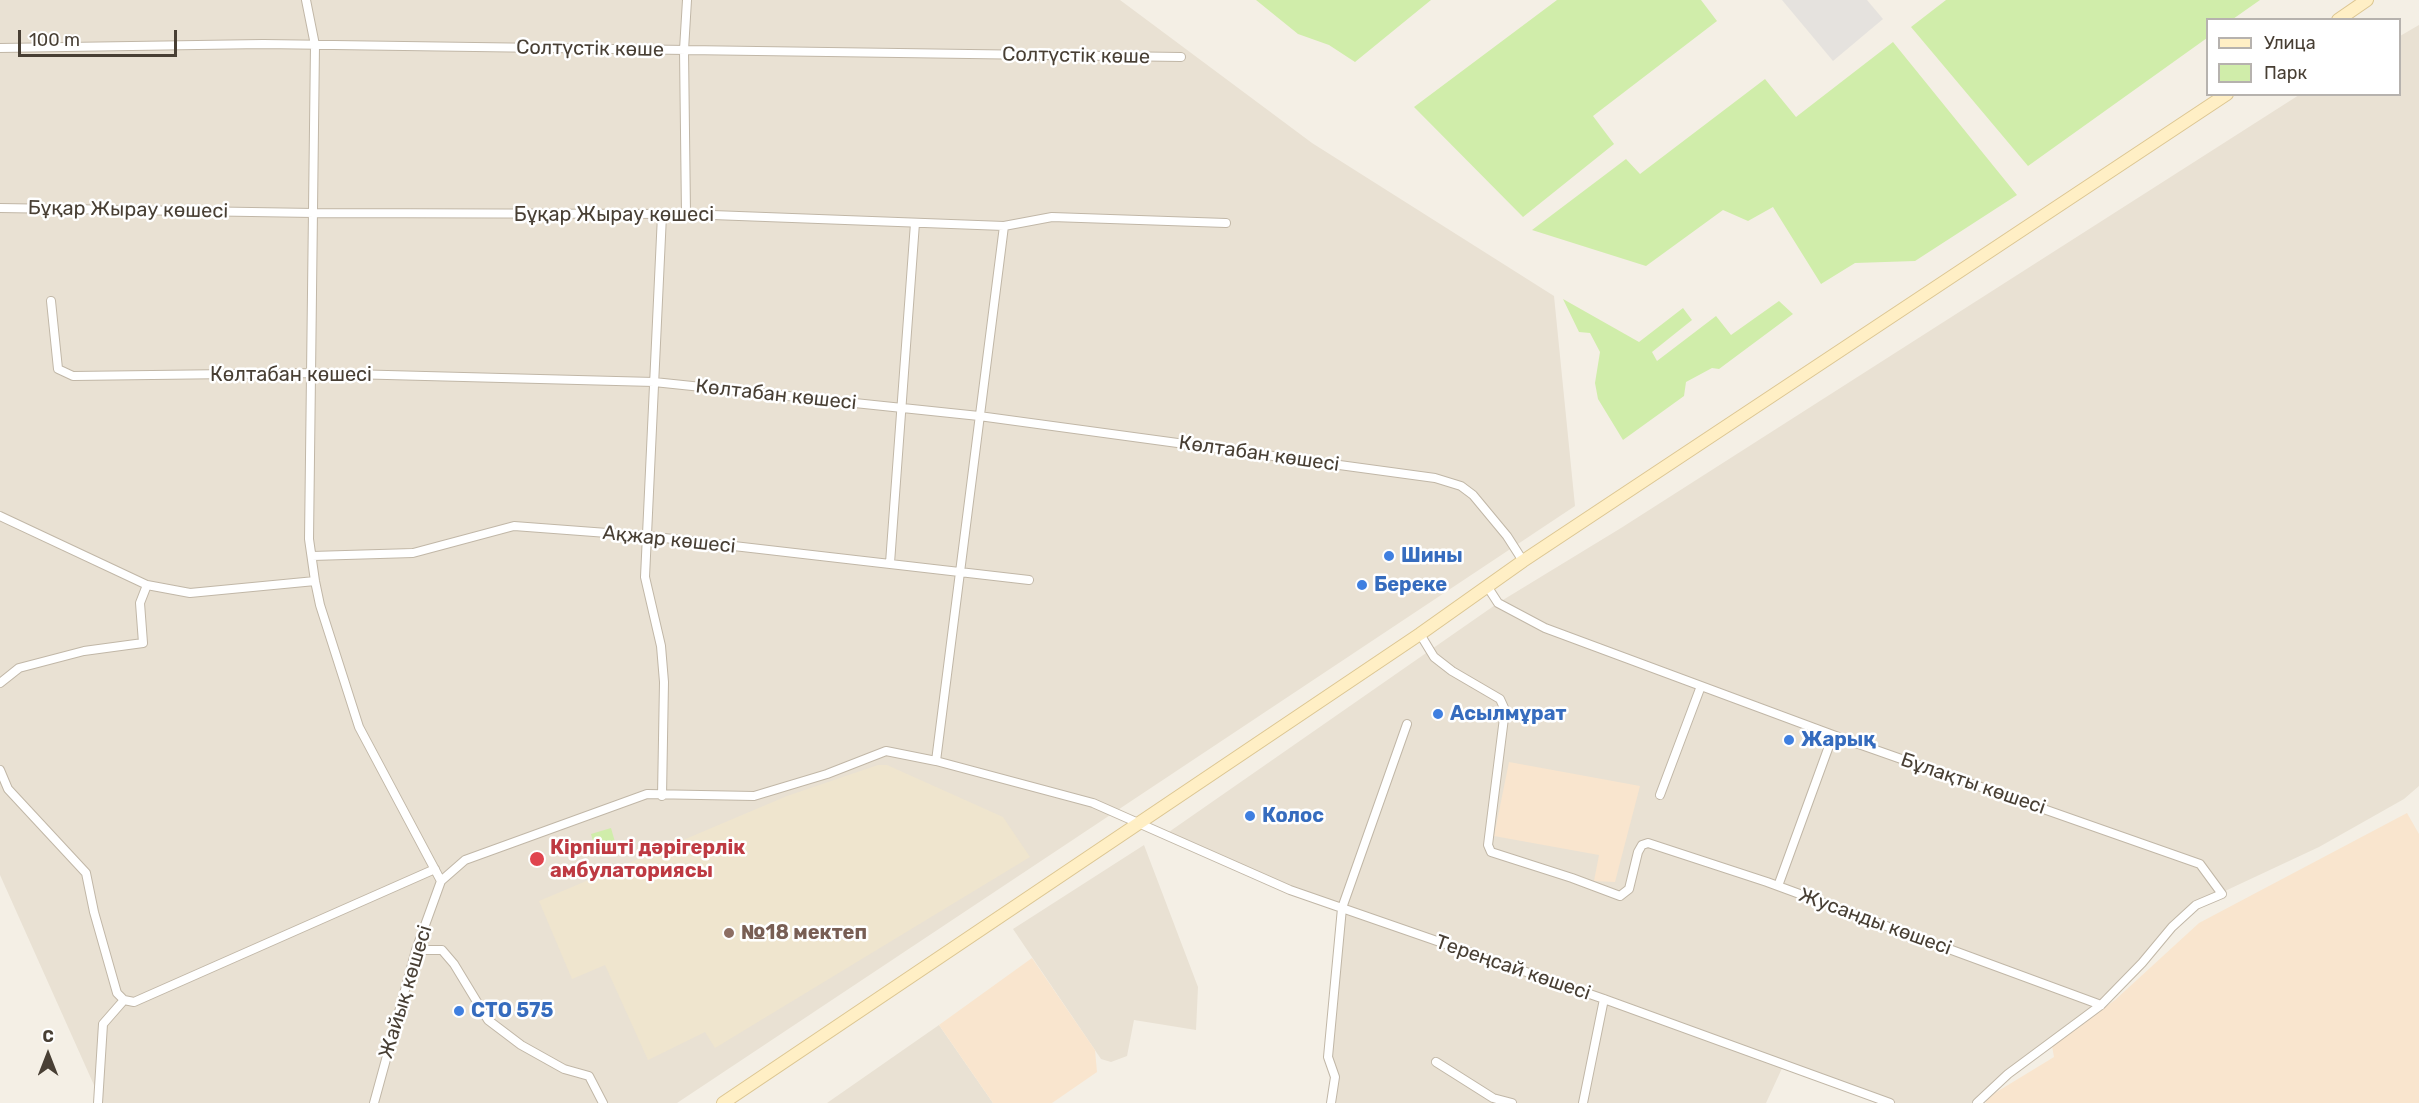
<!DOCTYPE html>
<html>
<head>
<meta charset="utf-8">
<style>
	body { margin:0 }
	#map { position:relative; width:2419px; height:1103px; overflow:hidden; background:#f4efe5; font-family:Rubik,sans-serif }
	canvas { display:block }
	.legend { position:absolute; left:2206px; top:18px; width:195px; height:78px; box-sizing:border-box; background:#fff; border:2px solid #b6b2ae; margin:0; padding:8px 10px; list-style:none; font-size:18px; color:#483f34 }
	.legend li { display:flex; align-items:center; gap:12px; height:30px }
	.legend b { width:30px; border:2px solid #b6b2ae }
	.north { position:absolute; left:18px; top:1025px; width:60px; height:60px; -webkit-text-stroke:4px #fff; paint-order:stroke; rotate:0deg; font-size:16px; font-weight:700; line-height:24px; text-align:center; color:#483f34 }
	.north::after { content:''; display:block; margin:auto; width:21px; height:27px; background:#483f34; clip-path:polygon(50% 0,100% 100%,50% 72%,0 100%) }
	.scale { position:absolute; left:18px; top:30px; width:159px; height:27px; box-sizing:border-box; border:3px solid #483f34; border-top:0; padding-left:8px; font-size:18px; line-height:21px; white-space:nowrap; color:#483f34; -webkit-text-stroke:4px #fff; paint-order:stroke }
</style>
</head>
<body>
<div id="map">
<canvas width="2419" height="1103"></canvas>
<ul class="legend">
<li><b style="height:8px;background:#ffefc5"></b>Улица</li>
<li><b style="height:16px;background:#d0edaa"></b>Парк</li>
</ul>
<div class="north">С</div>
<div class="scale">100 m</div>
</div>
<script>
const ctx = document.querySelector('canvas').getContext('2d');
ctx.lineJoin = 'round';
function fill(path, color) {
  ctx.fillStyle = color;
  ctx.fill(path, 'evenodd');
}
function poly(rows) {
  const path = new Path2D();
  for (const r of rows) {
    path.moveTo(r[0], r[1]);
    for (let i = 2; i < r.length; i += 2) path.lineTo(r[i], r[i + 1]);
  }
  return path;
}
function stroke(path, color, width, dash) {
  ctx.strokeStyle = color;
  ctx.lineWidth = width;
  ctx.lineCap = dash ? 'butt' : 'round';
  ctx.setLineDash(dash || []);
  ctx.stroke(path);
}
function write(font, color, halo, rows, align = 'center') {
  ctx.font = font + ' Rubik,sans-serif';
  ctx.lineWidth = 5;
  ctx.setLineDash([]);
  ctx.textBaseline = 'middle';
  ctx.strokeStyle = halo;
  ctx.fillStyle = color;
  for (const [text, x, y, turn = 0] of rows) {
    ctx.save();
    ctx.translate(x, y);
    ctx.rotate((+turn || 0) * Math.PI / 180);
    ctx.textAlign = isNaN(turn) ? turn : align;
    if (halo) ctx.strokeText(text, 0, 0);
    ctx.fillText(text, 0, 0);
    ctx.restore();
  }
}
fill(poly([
	[0,0,1120,0,1312,143,1554,296,1575,506,677,1103,102,1103,0,875],
	[2419,25,2419,786,2404,799,2319,847,2195,905,2117,992,1976,1103,1890,1103,1784,1064,1766,1103,1331,1103,1335,1077,1329,1064,1342,908,1166,834,1498,603,1621,528,2299,95,2400,94,2400,36],
	[1144,845,1198,987,1196,1030,1134,1020,1127,1056,1111,1062,1101,1059,1013,929],
	[939,1025,993,1103,827,1103]
]), '#e9e1d3');
fill(poly([
	[1509,762,1640,786,1615,882,1594,881,1599,855,1494,836],
	[2407,813,2419,834,2419,1103,1986,1103,1985,1099,2054,1057,2052,1046,2115,1000,2199,923],
	[1032,958,1095,1050,1097,1072,1052,1103,993,1103,939,1025]
]), '#f9e5ce');
fill(poly([
	[878,765,887,765,1003,817,1030,857,715,1048,705,1032,648,1060,605,965,572,979,539,901,787,796]
]), '#efe5ce');
fill(poly([
	[1256,0,1431,0,1355,62,1329,45,1298,34],
	[1557,0,1701,0,1717,21,1593,116,1614,144,1523,217,1414,107],
	[1946,0,2260,0,2233,19,2208,20,2207,38,2028,166,1911,27],
	[1893,42,2017,195,1915,261,1855,263,1821,284,1773,207,1748,221,1723,210,1646,266,1532,230,1626,159,1640,174,1765,79,1796,117],
	[1563,299,1639,342,1683,308,1692,320,1652,352,1657,361,1716,316,1731,335,1779,301,1793,314,1719,369,1712,368,1686,382,1684,396,1623,440,1598,399,1595,383,1600,352,1590,333,1579,332],
	[611,828,615,842,595,848,591,834]
]), '#d0edaa');
fill(poly([
	[1782,0,1867,0,1883,19,1833,61]
]), '#e5e2de');
const minor = poly([
	[306,0,315,45,309,539,315,581,320,605,359,727,441,881],
	[0,48,263,44,1181,57],
	[0,208,314,213,686,214,1004,226,1052,217,1226,223],
	[686,214,684,50,687,0],
	[51,301,58,369,73,376,311,373,654,382,979,416,1435,478,1461,486,1473,495,1507,536,1523,561],
	[0,516,147,585,190,593,315,581],
	[312,556,413,553,514,526,647,536,1029,580],
	[890,563,915,223],
	[1487,586,1498,603,1545,628,1833,735,2200,864,2222,894,2196,905,2172,927,2142,963,2101,1005,2008,1074,1977,1103],
	[1420,634,1434,657,1452,671,1500,699,1505,710,1488,845,1491,852,1572,878,1620,896,1629,889,1638,852,1642,845,1648,843,1767,882,2101,1005],
	[0,683,19,668,84,651,143,643,140,603,147,585],
	[936,761,1004,226],
	[0,770,8,789,86,873,94,912,117,993,124,1000,134,1002,435,869],
	[1660,795,1701,686],
	[662,796,664,682,661,646,645,577,662,215],
	[1778,886,1833,735],
	[416,950,442,950,454,964,488,1020,521,1045,564,1069,589,1076,603,1103],
	[1436,1062,1493,1098,1512,1103],
	[98,1103,103,1024,124,1000],
	[374,1103,416,950,441,881,465,860,647,794,754,796,827,774,886,751,936,761,1093,803,1290,890,1604,999,1890,1103],
	[1331,1103,1335,1077,1328,1057,1342,908,1407,724],
	[1583,1103,1604,999]
]);
const secondary = poly([
	[2338,20,2367,0],
	[723,1103,1420,634,1523,561,2227,94]
]);
stroke(minor, '#c1b7a7', 10);
stroke(secondary, '#dcc692', 14);
stroke(minor, '#fff', 8);
stroke(secondary, '#ffefc5', 12);
for (const [x, y, r, color] of [
	[1389,556,6,"#3f7fe0"],
	[1362,585,6,"#3f7fe0"],
	[1438,714,6,"#3f7fe0"],
	[1789,740,6,"#3f7fe0"],
	[1250,816,6,"#3f7fe0"],
	[537,859,8,"#e0444e"],
	[729,933,6,"#8d6e63"],
	[459,1011,6,"#3f7fe0"]
]) {
  const dot = new Path2D();
  dot.arc(x, y, r, 0, 2 * Math.PI);
  ctx.fillStyle = color;
  ctx.fill(dot);
  stroke(dot, '#fff', 2);
}
write('20px', '#483f34', '#fff', [
	["Солтүстік көше",590,49,1],
	["Солтүстік көше",1076,56,1],
	["Бұқар Жырау көшесі",128,210,1],
	["Бұқар Жырау көшесі",614,215],
	["Көлтабан көшесі",291,375],
	["Көлтабан көшесі",776,395,6],
	["Көлтабан көшесі",1259,454,8],
	["Ақжар көшесі",669,540,6],
	["Бұлақты көшесі",1973,784,19],
	["Жусанды көшесі",1875,922,20],
	["Тереңсай көшесі",1513,968,19],
	["Жайық көшесі",406,992,-73]
]);
write('bold 20px', '#366cbe', '#fff', [
	["Шины",1401,556],
	["Береке",1374,585],
	["Асылмұрат",1450,714],
	["Жарық",1801,740],
	["Колос",1262,816],
	["СТО 575",471,1011]
], 'left');
write('bold 20px', '#be3a42', '#fff', [
	["Кірпішті дәрігерлік",550,848],
	["амбулаториясы",550,871]
], 'left');
write('bold 20px', '#785e54', '#fff', [
	["№18 мектеп",741,933]
], 'left');
</script>
</body>
</html>
